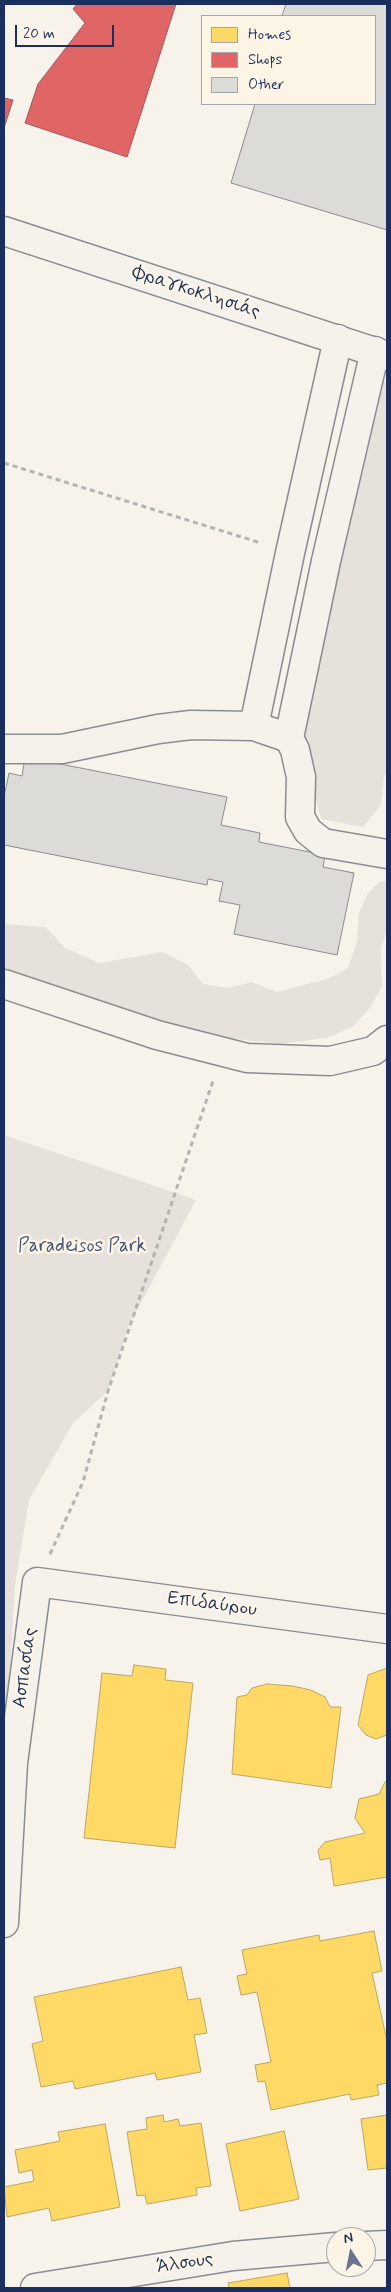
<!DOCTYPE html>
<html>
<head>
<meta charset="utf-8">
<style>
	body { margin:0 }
	#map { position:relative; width:391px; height:2292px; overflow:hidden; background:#f7f3ea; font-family:Mynerve,sans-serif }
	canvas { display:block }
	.frame { position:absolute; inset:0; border:5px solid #1b2f5e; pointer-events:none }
	.legend { position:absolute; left:201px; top:15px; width:175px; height:90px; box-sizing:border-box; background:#fcf5e5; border:1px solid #a2a6af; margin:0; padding:6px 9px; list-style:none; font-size:15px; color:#1b2f5e }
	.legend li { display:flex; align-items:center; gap:10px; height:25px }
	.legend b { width:25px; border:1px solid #a2a6af }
	.north { position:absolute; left:326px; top:2227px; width:50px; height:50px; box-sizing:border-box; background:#fcf5e5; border:1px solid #a2a6af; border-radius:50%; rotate:349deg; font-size:14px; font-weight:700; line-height:20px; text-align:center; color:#1b2f5e }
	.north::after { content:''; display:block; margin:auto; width:18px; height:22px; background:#68748f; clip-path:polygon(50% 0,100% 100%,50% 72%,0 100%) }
	.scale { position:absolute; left:15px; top:25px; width:99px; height:22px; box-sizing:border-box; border:2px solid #1b2f5e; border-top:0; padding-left:6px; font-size:15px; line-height:18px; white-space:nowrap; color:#1b2f5e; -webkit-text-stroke:4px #fcf5e5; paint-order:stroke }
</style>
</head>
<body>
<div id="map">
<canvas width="391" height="2292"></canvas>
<div class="frame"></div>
<ul class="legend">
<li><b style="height:14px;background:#ffd966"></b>Homes</li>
<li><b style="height:14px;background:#e06666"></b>Shops</li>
<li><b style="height:14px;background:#dddbd7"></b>Other</li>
</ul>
<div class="north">N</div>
<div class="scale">20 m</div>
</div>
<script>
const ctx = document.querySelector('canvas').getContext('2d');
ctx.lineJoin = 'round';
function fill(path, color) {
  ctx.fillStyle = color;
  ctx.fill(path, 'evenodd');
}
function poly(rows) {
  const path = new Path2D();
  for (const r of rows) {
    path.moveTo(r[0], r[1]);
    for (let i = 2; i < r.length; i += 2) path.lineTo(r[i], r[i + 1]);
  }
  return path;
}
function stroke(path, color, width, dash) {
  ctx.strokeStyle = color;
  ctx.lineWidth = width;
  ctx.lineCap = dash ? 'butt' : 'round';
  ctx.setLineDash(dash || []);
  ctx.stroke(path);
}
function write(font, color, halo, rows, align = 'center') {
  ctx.font = font + ' Mynerve,sans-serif';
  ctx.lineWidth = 5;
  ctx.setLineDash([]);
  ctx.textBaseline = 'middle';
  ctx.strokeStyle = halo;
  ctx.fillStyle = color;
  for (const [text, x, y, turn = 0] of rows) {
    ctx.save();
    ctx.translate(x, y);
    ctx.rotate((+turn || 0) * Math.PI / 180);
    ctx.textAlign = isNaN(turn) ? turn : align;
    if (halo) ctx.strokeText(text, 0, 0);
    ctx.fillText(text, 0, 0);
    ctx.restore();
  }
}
fill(poly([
	[378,379,387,382,387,776,384,775,381,805,363,827,321,819,304,753,302,723],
	[387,880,387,929,381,949,382,986,371,1006,354,1026,327,1038,278,1044,220,1037,137,1019,4,971,4,924,46,927,65,948,99,963,162,952,188,965,203,984,229,988,252,982,276,992,327,979,348,968,357,942,359,913,368,893,379,882],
	[4,1135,196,1200,129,1325,108,1391,73,1423,29,1500,15,1585,4,1771]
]), '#e6e2db');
const homes = poly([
	[134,1665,166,1669,165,1680,193,1683,175,1848,84,1838,102,1673,132,1676,134,1665],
	[387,1668,387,1735,376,1739,366,1735,358,1725,368,1675,387,1668],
	[267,1684,292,1686,311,1690,325,1697,330,1707,341,1707,331,1788,232,1774,237,1697,247,1695,252,1688,267,1684],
	[385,1782,387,1782,387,1877,334,1886,330,1858,320,1860,318,1850,325,1842,365,1833,355,1818,359,1799,379,1794,385,1782],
	[374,1931,382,1971,372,1973,387,2041,387,2083,377,2085,379,2095,351,2100,350,2094,271,2110,265,2081,258,2082,255,2065,271,2062,257,1992,241,1995,237,1976,247,1974,242,1950,319,1935,320,1941,374,1931],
	[181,1967,188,2000,200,1998,207,2033,194,2035,201,2072,157,2080,155,2073,75,2089,73,2081,41,2087,32,2044,43,2041,34,1997,181,1967],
	[163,2115,164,2122,178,2119,180,2126,201,2123,211,2186,196,2188,197,2195,147,2204,145,2195,137,2196,127,2132,147,2129,146,2118,163,2115],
	[387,2115,387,2168,368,2170,361,2119,387,2115],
	[105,2124,120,2207,52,2221,49,2208,7,2217,4,2187,34,2181,32,2170,19,2173,15,2150,60,2141,58,2132,105,2124],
	[284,2131,299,2199,240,2211,226,2144,284,2131],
	[287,2273,290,2288,229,2288,228,2283,287,2273]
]);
fill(homes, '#ffd966');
stroke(homes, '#bba664', 1);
const shops = poly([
	[77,4,176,4,127,157,25,123,38,84,85,23,73,9,77,4],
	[4,98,13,100,4,128,4,98]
]);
fill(shops, '#e06666');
stroke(shops, '#a55664', 1);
const building = poly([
	[286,4,387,4,387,230,231,183,255,104,375,104,375,16,282,16,286,4],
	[25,757,227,797,221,825,260,833,259,842,325,855,323,867,354,873,337,955,234,934,240,905,219,901,223,882,208,879,207,885,4,845,4,797,9,773,22,776,25,757]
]);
fill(building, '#dddbd7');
stroke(building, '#8a8c91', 1);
const minor = poly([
	[254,726,290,553,338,339],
	[289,738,326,561,375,351],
	[4,749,62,749,158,729,191,725,254,726,289,738,295,750,301,777,300,817,308,831,323,843,387,854],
	[4,984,157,1035,247,1058,330,1061,373,1051,387,1040],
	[4,1923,13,1763,37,1582,387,1629],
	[366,2246,387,2245],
	[35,2288,233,2256,336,2247]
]);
const tertiary = poly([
	[4,231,387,356]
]);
stroke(minor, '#8a8c91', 31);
stroke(tertiary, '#8a8c91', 31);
stroke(poly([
	[4,463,261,543],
	[50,1554,83,1482,108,1391,213,1081]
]), '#b2b3b4', 3, [5, 4]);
stroke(minor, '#f5f2ec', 28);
stroke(tertiary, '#f5f2ec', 28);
write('19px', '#1b2f5e', '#fcf5e5', [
	["Φραγκοκλησιάς",196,293,18],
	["Επιδαύρου",212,1605,8],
	["Ασπασίας",26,1668,-82],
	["Άλσους",185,2264,-9]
]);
write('19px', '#425176', '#fcf5e5', [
	["Paradeisos Park",82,1247]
]);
</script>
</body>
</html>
